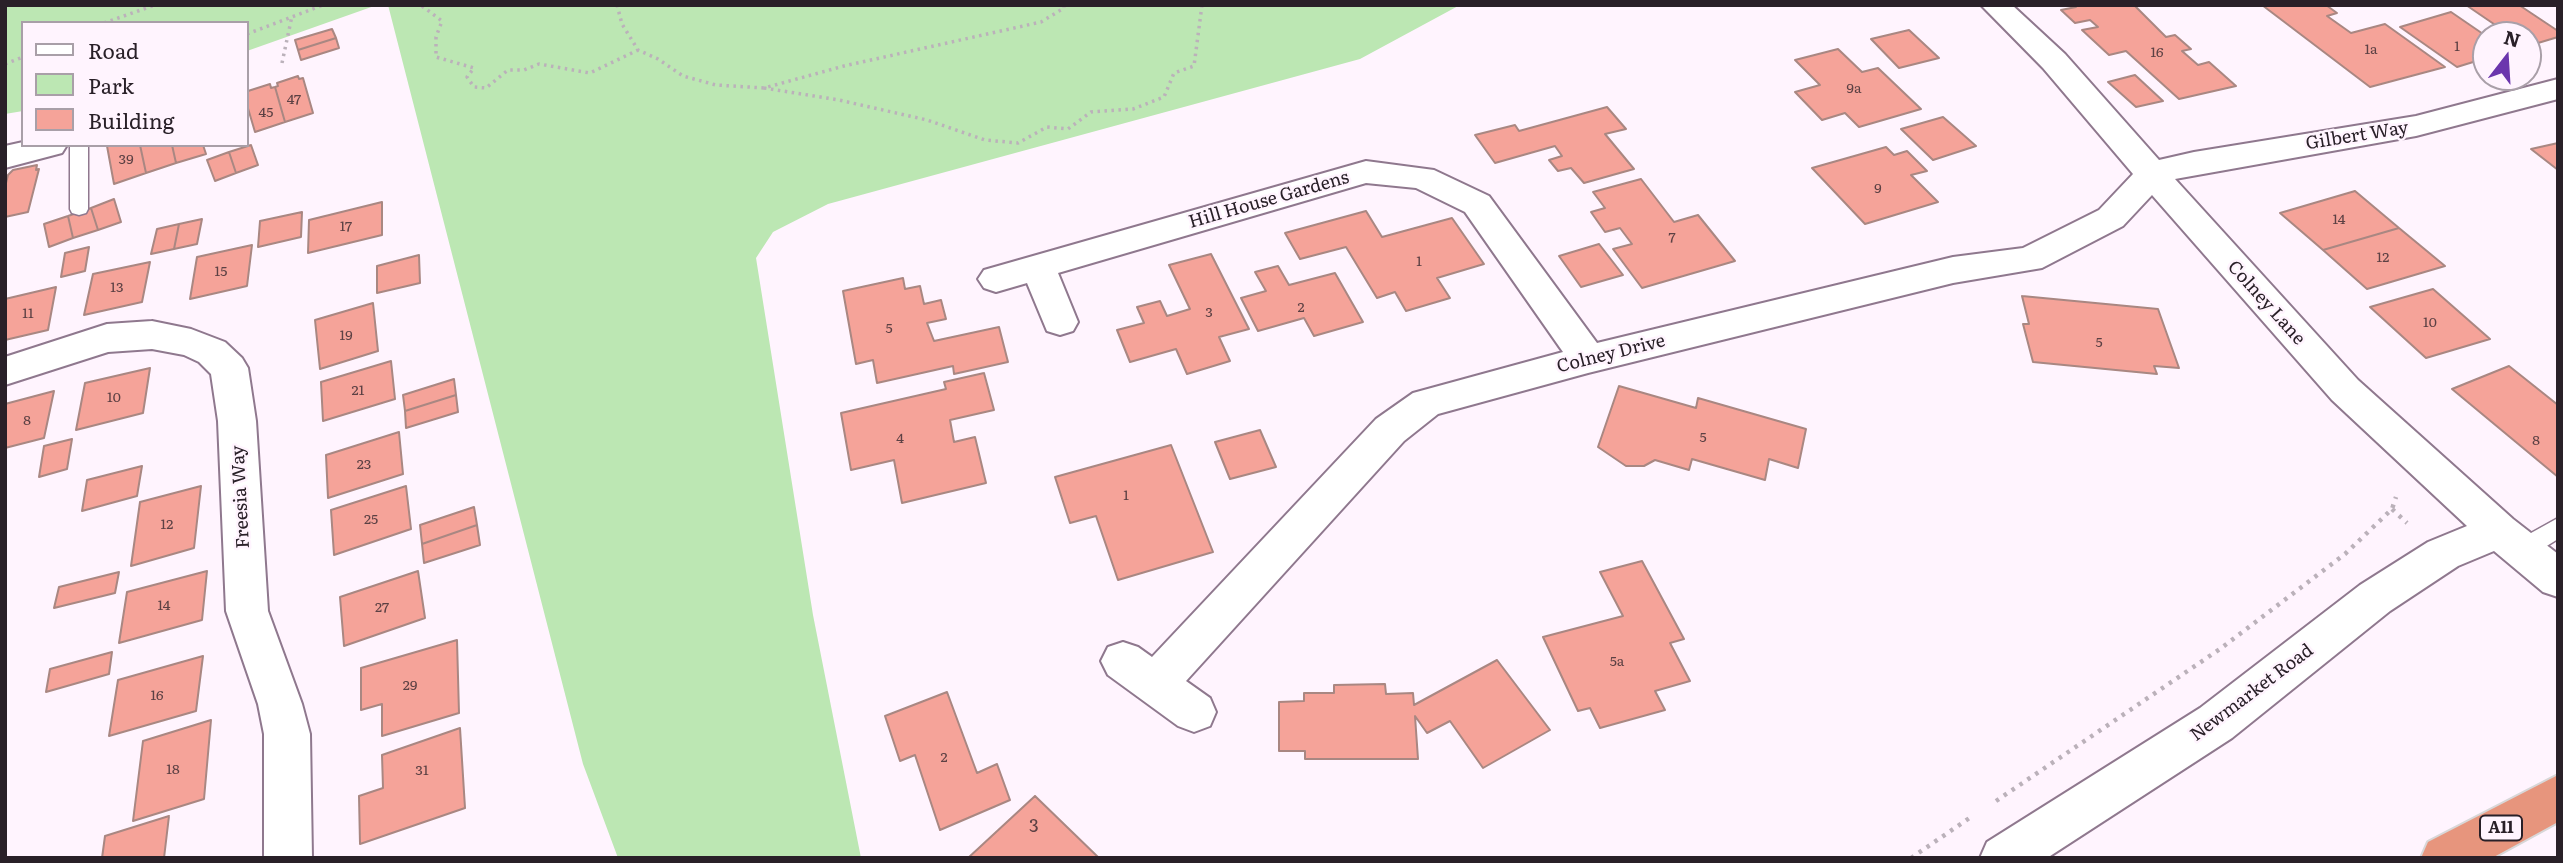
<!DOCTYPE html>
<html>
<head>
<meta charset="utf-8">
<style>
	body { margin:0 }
	#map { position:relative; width:2563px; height:863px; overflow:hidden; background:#fff4fe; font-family:Literata,serif }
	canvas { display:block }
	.frame { position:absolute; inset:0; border:7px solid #292028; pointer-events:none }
	.legend { position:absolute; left:21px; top:21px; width:228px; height:126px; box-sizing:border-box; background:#fff4fe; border:2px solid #a99fa8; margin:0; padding:9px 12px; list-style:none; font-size:21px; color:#292028 }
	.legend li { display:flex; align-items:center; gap:14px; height:35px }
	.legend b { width:35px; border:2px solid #a99fa8 }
	.north { position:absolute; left:2472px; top:21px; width:70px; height:70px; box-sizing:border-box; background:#fff4fe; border:2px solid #a99fa8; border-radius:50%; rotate:17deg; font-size:19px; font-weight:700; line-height:28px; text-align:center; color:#292028 }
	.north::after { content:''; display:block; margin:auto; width:24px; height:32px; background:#6b36ad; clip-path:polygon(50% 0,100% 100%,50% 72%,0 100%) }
</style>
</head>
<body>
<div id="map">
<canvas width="2563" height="863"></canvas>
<div class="frame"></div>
<ul class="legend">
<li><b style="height:9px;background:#fff"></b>Road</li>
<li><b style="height:19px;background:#bce7b3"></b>Park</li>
<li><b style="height:19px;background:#f5a399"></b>Building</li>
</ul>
<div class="north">N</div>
</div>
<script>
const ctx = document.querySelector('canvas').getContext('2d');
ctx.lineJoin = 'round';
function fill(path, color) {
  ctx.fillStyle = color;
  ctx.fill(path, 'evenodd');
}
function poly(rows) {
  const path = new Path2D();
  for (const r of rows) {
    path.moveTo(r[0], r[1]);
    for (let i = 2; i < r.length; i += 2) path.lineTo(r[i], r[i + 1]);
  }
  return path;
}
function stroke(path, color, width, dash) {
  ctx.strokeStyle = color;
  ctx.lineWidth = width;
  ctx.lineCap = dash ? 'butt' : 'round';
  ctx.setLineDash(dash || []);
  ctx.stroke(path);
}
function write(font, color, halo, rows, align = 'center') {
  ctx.font = font + ' Literata,serif';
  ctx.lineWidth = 5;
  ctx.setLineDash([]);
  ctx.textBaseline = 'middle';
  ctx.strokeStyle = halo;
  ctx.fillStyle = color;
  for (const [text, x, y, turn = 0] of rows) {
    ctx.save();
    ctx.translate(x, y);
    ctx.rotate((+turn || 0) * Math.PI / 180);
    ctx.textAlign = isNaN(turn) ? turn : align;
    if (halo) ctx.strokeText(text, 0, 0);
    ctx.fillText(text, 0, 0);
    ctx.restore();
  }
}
fill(poly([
	[5,5,377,5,247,51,247,23,23,23,23,111,5,114],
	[388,5,1460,5,1360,59,828,204,773,232,756,258,813,615,861,858,618,858,583,764]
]), '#bce7b3');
const building = poly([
	[2074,5,2134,5,2166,37,2175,35,2191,49,2182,51,2198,65,2209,62,2236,86,2179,99,2126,51,2109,55,2082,30,2098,27,2090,20,2075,23,2061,10,2076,7,2074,5],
	[2262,5,2326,5,2337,13,2327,16,2351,33,2385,24,2445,67,2370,87,2262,5],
	[2466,5,2519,5,2558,31,2558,37,2528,46,2528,35,2510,35,2466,5],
	[2451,12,2486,36,2486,58,2457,67,2400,27,2451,12],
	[332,29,336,38,298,50,295,40,332,29],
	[1909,30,1939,58,1899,68,1871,39,1909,30],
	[336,38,339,48,301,60,298,50,336,38],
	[1838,49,1862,72,1878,68,1921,109,1859,127,1845,113,1822,120,1795,92,1820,85,1795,60,1838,49],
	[2135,75,2163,101,2136,107,2108,82,2135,75],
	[298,76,299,79,303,78,313,113,285,122,275,87,278,86,277,83,298,76],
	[270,84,271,88,275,87,285,122,255,132,247,105,248,91,270,84],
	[1607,107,1626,129,1605,134,1634,169,1584,183,1571,168,1558,171,1549,160,1562,156,1555,146,1495,163,1475,135,1515,125,1519,131,1607,107],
	[1943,117,1976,146,1933,160,1901,129,1943,117],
	[2558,143,2558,170,2531,149,2558,143],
	[140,145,146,173,114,184,107,146,140,145],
	[140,145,172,145,176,163,146,173,140,145],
	[172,145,203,145,206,154,176,163,172,145],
	[251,145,258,165,236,173,229,152,251,145],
	[1886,147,1894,155,1907,151,1927,171,1911,175,1938,202,1865,224,1812,168,1886,147],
	[229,152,236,173,215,181,207,160,229,152],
	[37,165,36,170,39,169,28,212,5,217,5,187,8,175,13,170,37,165],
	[1641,179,1674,222,1698,215,1735,261,1642,288,1613,249,1632,244,1620,228,1605,232,1591,212,1605,208,1593,192,1641,179],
	[2355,191,2399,228,2323,250,2280,213,2355,191],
	[114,199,121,222,98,230,91,208,114,199],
	[382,202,382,235,308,253,309,220,382,202],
	[91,208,98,230,73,238,68,216,91,208],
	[1366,211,1382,237,1452,218,1484,264,1437,278,1450,298,1406,311,1395,292,1377,298,1346,247,1300,259,1285,233,1366,211],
	[302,212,301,237,258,247,260,221,302,212],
	[68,216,73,238,49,247,44,224,68,216],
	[202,219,197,244,174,249,179,224,202,219],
	[179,224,174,249,151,254,157,229,179,224],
	[2399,228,2445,266,2367,289,2323,250,2399,228],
	[1599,244,1623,275,1581,287,1559,256,1599,244],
	[252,245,247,286,190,299,197,257,252,245],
	[89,247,85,271,61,277,65,253,89,247],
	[1211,254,1249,329,1219,337,1230,361,1187,374,1176,349,1130,362,1117,330,1144,323,1137,307,1160,301,1167,316,1190,309,1169,265,1211,254],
	[419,255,420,283,377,293,377,266,419,255],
	[150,262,142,302,84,315,93,274,150,262],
	[1278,266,1289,285,1335,273,1363,322,1314,336,1304,318,1258,331,1241,298,1266,291,1255,272,1278,266],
	[903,278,905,289,920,286,924,304,941,300,946,319,927,323,934,341,999,327,1008,362,954,374,953,366,877,383,873,360,856,364,843,291,903,278],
	[56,287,48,330,5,340,5,299,56,287],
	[2433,289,2490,339,2426,358,2370,307,2433,289],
	[2022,296,2158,309,2179,368,2154,366,2157,374,2033,362,2023,324,2029,324,2022,296],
	[373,303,378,351,320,369,315,320,373,303],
	[391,361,395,399,323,421,321,382,391,361],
	[2509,366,2558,405,2558,477,2452,389,2509,366],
	[150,368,143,413,76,430,85,383,150,368],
	[984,373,994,410,950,420,954,442,975,437,986,483,902,503,894,460,851,470,841,413,946,389,944,382,984,373],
	[454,379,456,395,405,411,403,395,454,379],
	[1619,386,1696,408,1698,398,1806,429,1798,468,1769,459,1765,480,1692,459,1689,470,1655,460,1644,466,1626,466,1598,447,1619,386],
	[54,391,44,438,5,448,5,404,54,391],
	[456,395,458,412,406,428,405,411,456,395],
	[1260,430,1276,467,1230,479,1215,442,1260,430],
	[399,432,403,474,328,498,326,455,399,432],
	[72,439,67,469,39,477,44,446,72,439],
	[1171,445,1213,552,1118,580,1096,516,1070,523,1055,477,1171,445],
	[142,466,137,496,82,511,87,480,142,466],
	[201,486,194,548,131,566,140,502,201,486],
	[406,486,411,529,334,555,331,510,406,486],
	[474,507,477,525,422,544,420,525,474,507],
	[477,525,480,545,424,563,422,544,477,525],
	[1642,561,1684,639,1670,643,1690,681,1655,691,1665,710,1600,728,1590,708,1578,711,1543,637,1623,616,1600,572,1642,561],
	[207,571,202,620,119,643,127,592,207,571],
	[418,571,425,618,344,646,340,597,418,571],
	[119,572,115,593,54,608,59,587,119,572],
	[457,640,459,713,382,736,382,704,361,710,361,668,457,640],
	[112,652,109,674,46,692,50,669,112,652],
	[203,656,196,711,109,736,118,680,203,656],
	[1497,660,1550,730,1483,768,1450,721,1427,733,1415,716,1418,759,1305,759,1305,751,1279,751,1279,702,1304,701,1304,693,1334,693,1334,685,1385,684,1386,694,1413,693,1414,705,1497,660],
	[947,692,977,773,997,764,1010,800,940,830,915,755,900,761,885,716,947,692],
	[211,720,204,799,133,821,143,741,211,720],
	[460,728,465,808,360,844,359,796,383,788,382,755,460,728],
	[1035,796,1099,858,968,858,1035,796],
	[169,816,164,858,102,858,105,836,169,816]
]);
fill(building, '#f5a399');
stroke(building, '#a98782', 2);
const lane = poly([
	[70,145,88,145,88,209,86,213,79,215,72,213,70,209,70,145],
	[2558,518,2558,539,2529,557,2521,559,2513,557,2510,550,2513,543,2558,518]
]);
const street = poly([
	[1981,5,2012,5,2065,54,2159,160,2194,152,2416,116,2558,79,2558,99,2416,136,2175,179,2358,380,2513,519,2558,554,2558,597,2543,592,2494,551,2458,566,2390,611,2232,738,2047,858,1980,858,1987,842,2200,708,2360,585,2428,542,2467,526,2332,400,2152,195,2123,226,2042,268,1953,283,1588,373,1438,414,1404,441,1186,681,1210,698,1216,712,1210,726,1194,732,1178,726,1108,675,1101,661,1108,647,1123,642,1138,647,1152,657,1376,419,1413,393,1563,352,1465,212,1416,188,1366,183,1058,273,1078,322,1073,331,1060,335,1047,331,1027,283,996,292,984,288,978,279,984,270,1366,161,1434,170,1489,196,1597,343,1953,257,2023,248,2099,210,2133,174,2043,68,1981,5],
	[23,142,23,145,67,145,62,153,5,168,5,146,23,142],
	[152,321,191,329,225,342,242,358,248,368,256,421,268,611,302,704,310,734,312,858,264,858,264,734,258,704,226,611,218,421,211,374,199,362,184,355,152,349,108,352,5,385,5,357,107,324,152,321]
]);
const highway = poly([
	[2558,775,2558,822,2492,858,2421,858,2428,842,2558,775]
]);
stroke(lane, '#8f788e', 3);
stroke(street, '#8f788e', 4);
stroke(highway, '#d8d7d8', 4);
stroke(poly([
	[409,5,426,5],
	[617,5,622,24,638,50,658,59,683,76,716,85,764,88,844,66,1041,22,1064,8,1064,5],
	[422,6,442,21,436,37,436,57,474,68,467,77,474,87,486,88,508,70,524,70,539,64,590,73,638,50],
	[104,23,155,5],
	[247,34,323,5],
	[282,63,292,16],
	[5,64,23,57],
	[764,88,839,100,927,120,985,140,1018,143,1047,127,1068,129,1091,112,1133,109,1164,97,1174,73,1194,66,1202,5]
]), '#bbb1ba', 3.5, [2.5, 4.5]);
stroke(poly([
	[2392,509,2407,523],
	[1996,801,2220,649,2345,554,2392,509,2396,497],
	[1911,858,1971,817]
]), '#bbb1ba', 4.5, [3.5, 6]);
fill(lane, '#fff');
fill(street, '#fff');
fill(highway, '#e7957d');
write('14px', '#5c4144', null, [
	["1",2457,47],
	["1a",2371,50],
	["16",2157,53],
	["9a",1854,89],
	["47",294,100],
	["45",266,113],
	["39",126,160],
	["9",1878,189],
	["14",2339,220],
	["17",346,227],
	["7",1672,238],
	["12",2383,258],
	["1",1419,262],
	["15",221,272],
	["13",117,288],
	["2",1301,308],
	["3",1209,313],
	["11",28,314],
	["10",2430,323],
	["5",889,329],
	["19",346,336],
	["5",2099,343],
	["21",358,391],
	["10",114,398],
	["8",27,421],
	["5",1703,438],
	["4",900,439],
	["8",2536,441],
	["23",364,465],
	["1",1126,496],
	["25",371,520],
	["12",167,525],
	["14",164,606],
	["27",382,608],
	["5a",1617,662],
	["29",410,686],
	["16",157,696],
	["2",944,758],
	["18",173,770],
	["31",422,771]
]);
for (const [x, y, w] of [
	[2501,828,42]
]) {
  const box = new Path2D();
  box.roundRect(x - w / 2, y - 12.5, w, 25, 5);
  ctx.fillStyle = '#fff4fe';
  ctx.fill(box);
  stroke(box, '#292028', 2);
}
write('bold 16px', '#292028', null, [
	["A11",2501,828]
]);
write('18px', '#292028', '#fff4fe', [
	["Gilbert Way",2357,136,-9],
	["Hill House Gardens",1269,200,-16],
	["Colney Lane",2266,303,48],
	["Colney Drive",1611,354,-14],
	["Freesia Way",241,497,-93],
	["Newmarket Road",2252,693,-37]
]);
write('18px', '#5c4144', null, [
	["3",1034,827]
]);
</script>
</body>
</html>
